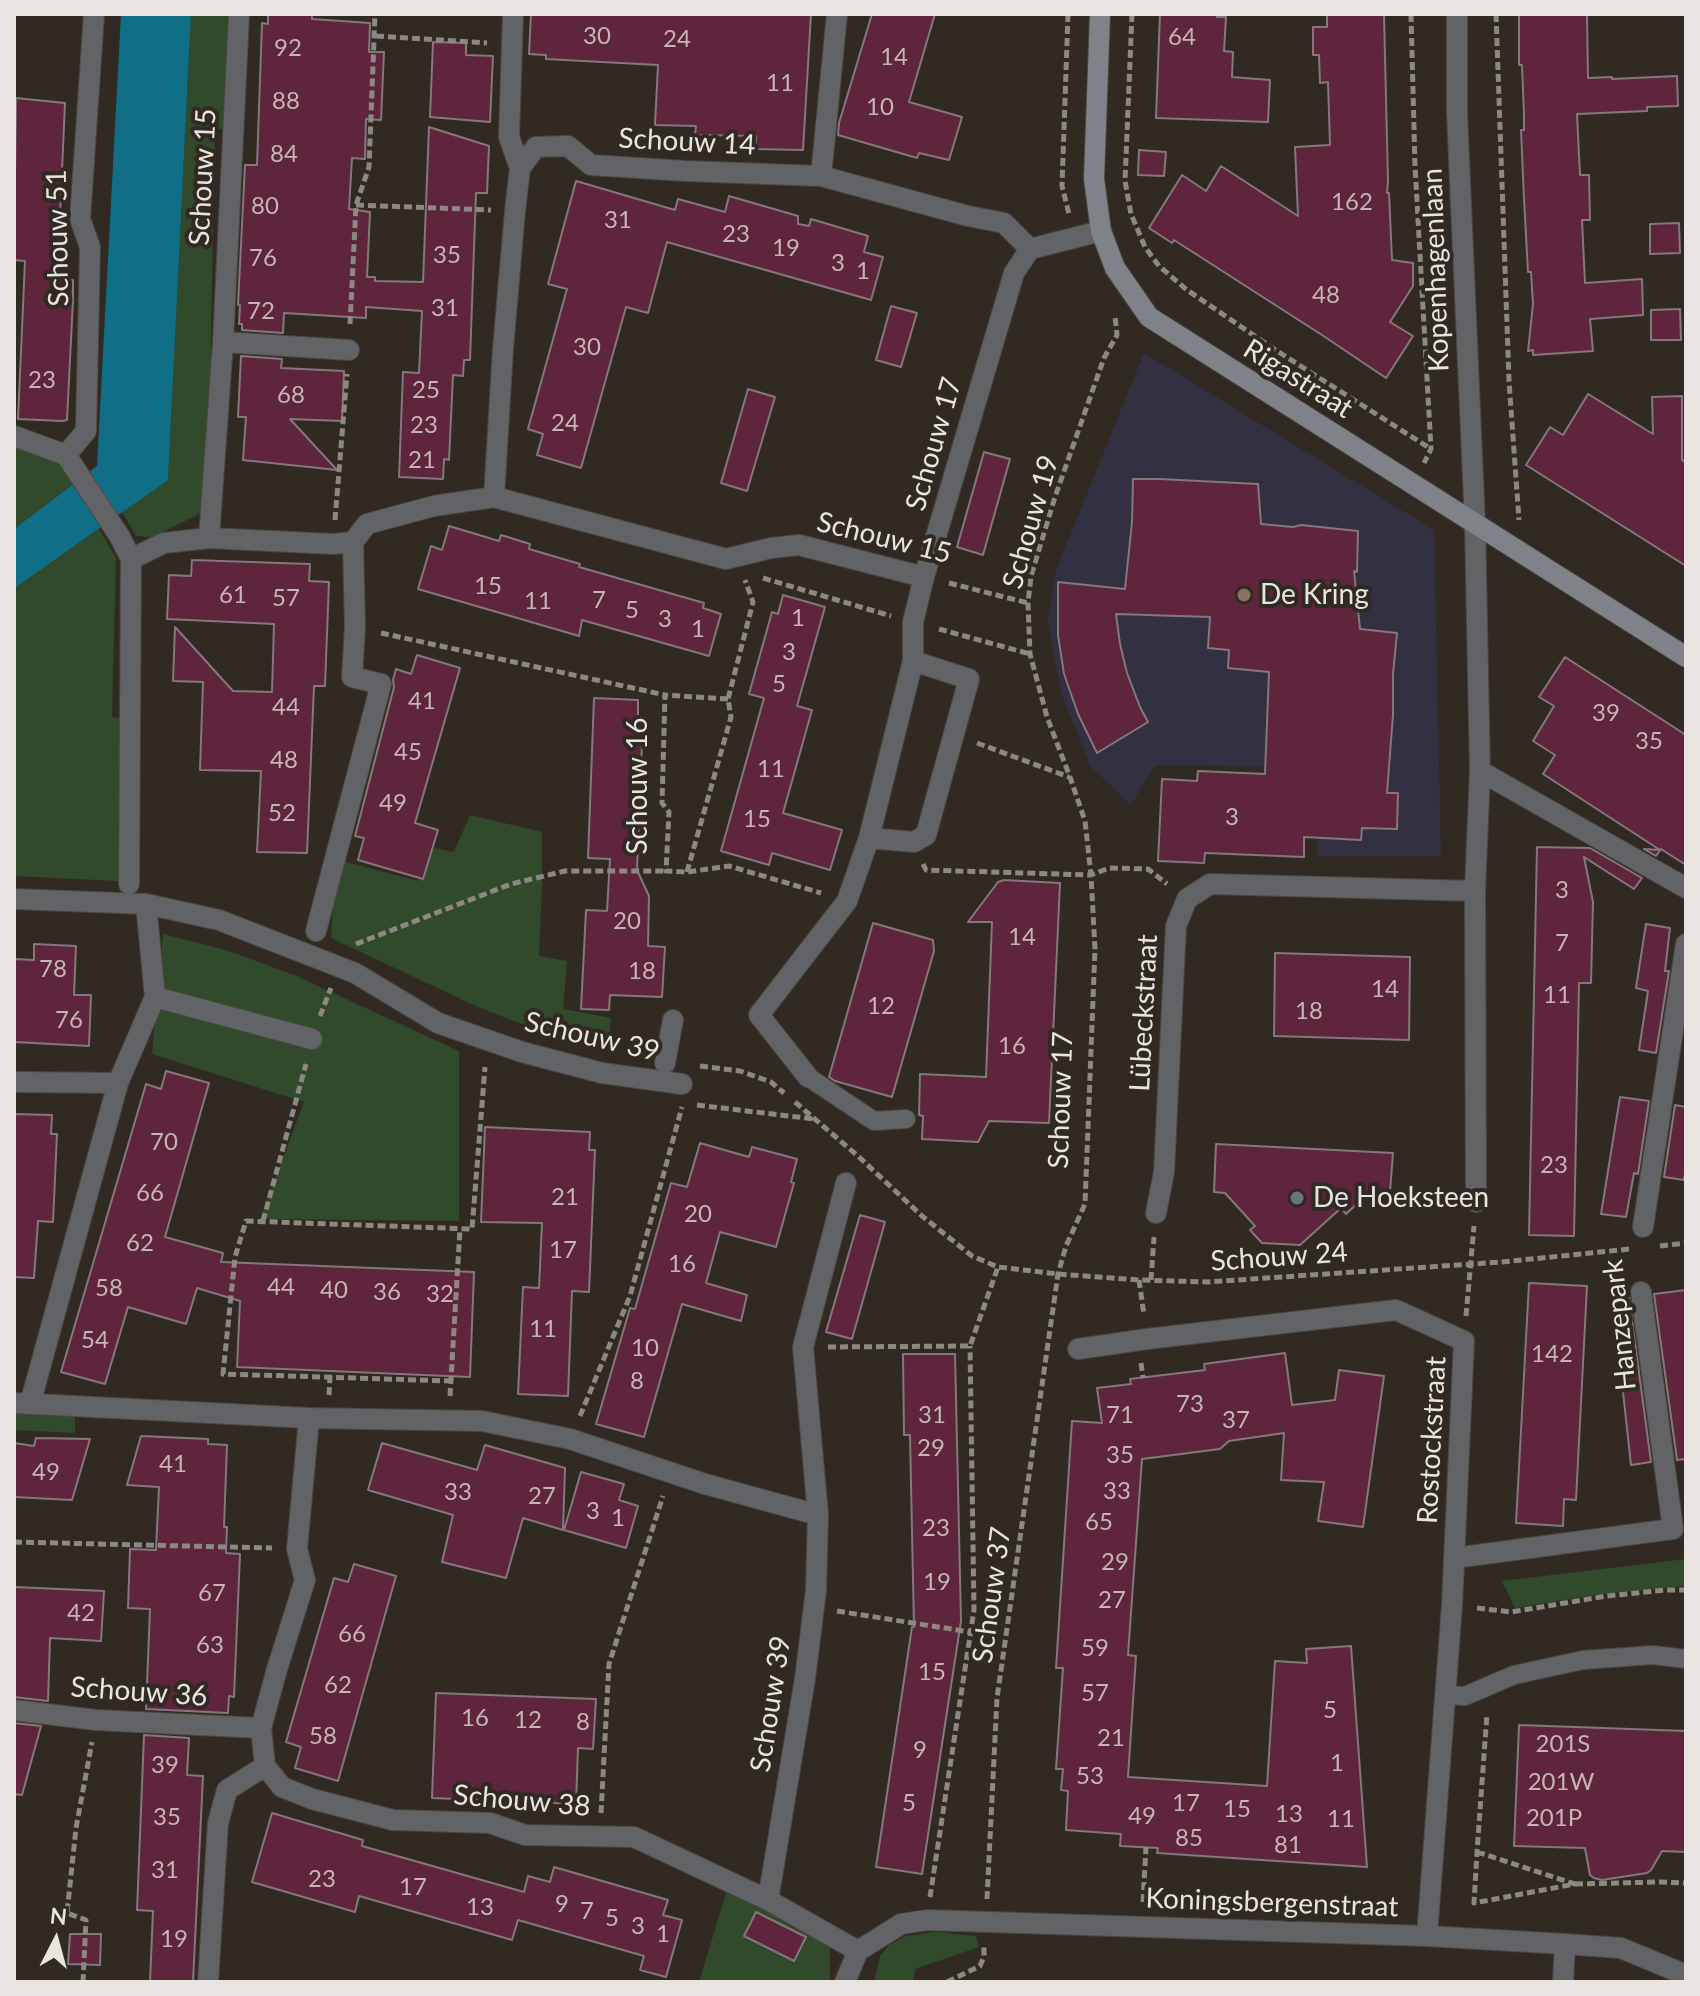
<!DOCTYPE html>
<html>
<head>
<meta charset="utf-8">
<style>
	body { margin:0 }
	#map { position:relative; width:1700px; height:1996px; overflow:hidden; background:#302a23; font-family:Lato,sans-serif }
	canvas { display:block }
	.frame { position:absolute; inset:0; border:16px solid #e9e4e0; pointer-events:none }
	.north { position:absolute; left:16px; top:1900px; width:80px; height:80px; -webkit-text-stroke:6px #302a23; paint-order:stroke; rotate:6deg; font-size:22px; font-weight:700; line-height:32px; text-align:center; color:#e9e4e0 }
	.north::after { content:''; display:block; margin:auto; width:28px; height:36px; background:#e9e4e0; clip-path:polygon(50% 0,100% 100%,50% 72%,0 100%) }
</style>
</head>
<body>
<div id="map">
<canvas width="1700" height="1996"></canvas>
<div class="frame"></div>
<div class="north">N</div>
</div>
<script>
const ctx = document.querySelector('canvas').getContext('2d');
ctx.lineJoin = 'round';
function fill(path, color) {
  ctx.fillStyle = color;
  ctx.fill(path, 'evenodd');
}
function poly(rows) {
  const path = new Path2D();
  for (const r of rows) {
    path.moveTo(r[0], r[1]);
    for (let i = 2; i < r.length; i += 2) path.lineTo(r[i], r[i + 1]);
  }
  return path;
}
function stroke(path, color, width, dash) {
  ctx.strokeStyle = color;
  ctx.lineWidth = width;
  ctx.lineCap = dash ? 'butt' : 'round';
  ctx.setLineDash(dash || []);
  ctx.stroke(path);
}
function write(font, color, halo, rows, align = 'center') {
  ctx.font = font + ' Lato,sans-serif';
  ctx.lineWidth = 8;
  ctx.setLineDash([]);
  ctx.textBaseline = 'middle';
  ctx.strokeStyle = halo;
  ctx.fillStyle = color;
  for (const [text, x, y, turn = 0] of rows) {
    ctx.save();
    ctx.translate(x, y);
    ctx.rotate((+turn || 0) * Math.PI / 180);
    ctx.textAlign = isNaN(turn) ? turn : align;
    if (halo) ctx.strokeText(text, 0, 0);
    ctx.fillText(text, 0, 0);
    ctx.restore();
  }
}
fill(poly([
	[1144,353,1434,530,1441,856,1317,856,1316,779,1295,767,1155,765,1131,805,1091,767,1061,693,1048,621,1056,570]
]), '#333041');
fill(poly([
	[191,14,228,14,226,129,215,129,209,448,203,512,153,537,136,536,122,512,168,479],
	[14,444,60,459,74,483,14,529],
	[99,529,116,558,112,717,125,719,119,881,14,876,15,587],
	[470,815,542,832,542,885,539,956,567,961,563,1009,611,1018,609,1044,534,1029,478,1007,331,938,334,890,342,861,418,881,434,848,454,852],
	[163,934,229,951,294,975,459,1051,459,1221,260,1219,304,1102,152,1054],
	[14,1399,75,1403,75,1433,14,1430],
	[1686,1559,1686,1586,1602,1594,1515,1608,1502,1581],
	[727,1890,830,1945,830,1982,699,1982],
	[937,1932,976,1936,979,1947,915,1969,913,1982,874,1982,880,1956,889,1945,906,1936]
]), '#314a2c');
fill(poly([
	[121,14,191,14,168,480,16,587,14,616,14,529,97,466]
]), '#106e86');
const building = poly([
	[268,14,312,14,312,19,370,23,369,52,384,52,381,120,366,119,365,159,352,158,349,209,370,212,367,277,375,277,375,281,423,282,429,127,489,146,487,193,476,193,470,360,464,360,463,376,453,375,449,460,444,459,443,479,399,477,403,372,419,373,422,311,366,307,366,318,284,313,283,333,242,330,242,324,239,324,240,305,238,305,245,165,257,165,262,23,268,24,268,14],
	[531,14,811,14,803,150,755,149,756,136,695,135,696,126,655,125,658,65,546,59,546,55,529,54,531,14],
	[872,14,935,14,909,102,962,117,949,160,919,153,917,158,838,135,839,123,872,14],
	[1160,14,1217,14,1217,17,1226,17,1224,51,1233,52,1232,77,1270,80,1268,122,1156,118,1160,14],
	[1327,14,1384,14,1388,182,1387,193,1389,193,1392,260,1413,263,1413,286,1390,322,1413,336,1386,378,1322,335,1174,240,1172,243,1149,228,1182,175,1206,191,1221,166,1298,216,1295,147,1330,145,1328,82,1320,83,1319,55,1313,55,1313,27,1327,27,1327,14],
	[1587,14,1588,78,1612,77,1612,79,1677,76,1678,106,1647,107,1647,111,1577,114,1580,175,1589,175,1590,220,1582,220,1585,283,1642,279,1643,315,1590,319,1593,351,1533,355,1533,350,1528,351,1533,304,1531,272,1528,272,1524,199,1521,130,1524,130,1524,115,1522,65,1519,65,1519,15,1587,14],
	[433,42,466,43,466,55,493,56,490,122,430,117,433,42],
	[16,98,65,103,58,261,69,262,68,280,73,280,73,300,67,420,62,421,18,419,25,261,14,260,16,98],
	[1139,150,1166,152,1164,176,1138,175,1139,150],
	[576,181,675,210,678,199,725,212,729,196,798,216,798,224,809,226,811,219,868,236,864,252,883,257,871,300,667,242,648,313,626,307,581,468,537,455,543,434,528,429,567,289,548,284,576,181],
	[1679,223,1680,253,1650,254,1650,224,1679,223],
	[891,306,917,313,901,367,876,360,891,306],
	[1680,309,1681,340,1651,340,1651,310,1680,309],
	[241,356,282,359,281,368,344,371,342,421,290,419,337,470,243,460,246,417,238,417,241,356],
	[748,389,775,397,747,491,721,483,748,389],
	[1588,394,1653,434,1652,397,1682,396,1682,460,1686,462,1686,566,1526,465,1550,427,1563,435,1588,394],
	[984,452,1010,459,983,555,957,547,984,452],
	[1133,479,1160,479,1258,484,1261,524,1293,527,1301,525,1358,531,1357,572,1354,571,1360,629,1397,633,1393,674,1393,715,1387,793,1398,793,1397,829,1362,828,1361,840,1304,837,1304,857,1205,853,1204,863,1158,861,1162,779,1197,781,1198,771,1265,774,1269,672,1228,668,1229,650,1208,648,1210,617,1116,614,1120,644,1127,673,1140,707,1148,722,1097,753,1078,714,1064,674,1058,635,1058,582,1125,589,1132,522,1133,479],
	[449,526,499,541,501,535,530,544,529,549,580,564,579,567,704,603,703,608,721,614,709,656,582,620,579,636,418,589,431,546,442,550,449,526],
	[192,560,310,564,309,581,329,582,325,686,314,686,307,853,257,852,261,771,200,770,203,682,173,681,175,627,233,691,272,692,274,624,167,619,169,575,191,576,192,560],
	[783,595,825,607,797,706,812,710,783,813,842,830,830,870,772,853,769,865,721,851,764,698,749,694,772,612,778,614,783,595],
	[417,655,460,668,415,823,438,830,423,879,358,860,364,838,355,836,394,687,393,680,396,669,411,674,417,655],
	[1565,657,1686,735,1686,865,1661,849,1656,856,1644,849,1660,850,1543,774,1555,755,1533,741,1554,706,1539,697,1565,657],
	[594,698,638,700,638,718,643,718,637,870,649,896,648,946,665,947,662,997,610,995,609,1010,581,1009,586,910,607,911,610,859,588,858,594,698],
	[1537,847,1590,848,1642,878,1634,889,1584,857,1593,902,1591,983,1579,983,1574,1236,1529,1235,1537,847],
	[1004,880,1060,883,1049,1123,989,1121,978,1142,922,1139,923,1116,919,1115,920,1074,986,1077,992,922,968,922,998,882,1004,880],
	[873,923,933,940,934,951,892,1097,835,1081,829,1077,873,923],
	[1646,924,1670,928,1665,971,1669,971,1656,1053,1639,1050,1648,991,1636,988,1646,924],
	[34,944,76,946,74,995,91,995,89,1046,14,1042,14,959,34,960,34,944],
	[1275,953,1410,957,1409,1040,1274,1036,1275,953],
	[166,1071,209,1083,165,1237,223,1253,221,1262,474,1272,470,1377,237,1367,240,1301,197,1288,186,1324,128,1307,105,1384,61,1372,146,1084,161,1089,166,1071],
	[1620,1097,1649,1101,1638,1174,1634,1173,1626,1217,1601,1214,1620,1097],
	[1675,1105,1686,1107,1686,1167,1684,1180,1664,1177,1675,1105],
	[14,1114,52,1115,51,1134,57,1134,53,1222,38,1221,34,1278,14,1277,14,1114],
	[485,1127,590,1132,589,1150,595,1150,589,1292,572,1291,568,1396,518,1394,523,1287,539,1288,542,1223,481,1222,485,1127],
	[700,1143,749,1157,752,1147,797,1159,791,1182,794,1183,776,1247,720,1232,706,1283,747,1295,741,1321,682,1304,644,1437,596,1424,630,1308,635,1309,671,1183,687,1187,700,1143],
	[1216,1144,1393,1153,1390,1192,1371,1191,1346,1214,1341,1208,1300,1245,1262,1243,1250,1230,1255,1226,1225,1193,1214,1192,1216,1144],
	[860,1215,885,1222,852,1339,826,1332,860,1215],
	[1529,1283,1587,1286,1576,1500,1564,1499,1563,1526,1516,1523,1529,1283],
	[1686,1290,1686,1459,1677,1460,1654,1294,1686,1290],
	[1629,1298,1651,1462,1631,1465,1613,1301,1629,1298],
	[1285,1353,1292,1405,1335,1400,1339,1370,1384,1376,1363,1527,1318,1521,1324,1482,1281,1480,1284,1433,1229,1441,1220,1449,1142,1459,1128,1655,1136,1656,1128,1777,1267,1786,1275,1661,1307,1663,1306,1649,1351,1646,1367,1867,1157,1853,1158,1848,1120,1846,1121,1834,1066,1830,1068,1791,1061,1790,1063,1769,1056,1769,1063,1668,1056,1668,1072,1421,1102,1423,1097,1388,1131,1384,1130,1379,1205,1370,1204,1364,1285,1353],
	[903,1354,955,1354,961,1621,922,1874,876,1867,912,1627,914,1627,910,1435,904,1435,903,1354],
	[141,1436,208,1439,208,1444,227,1445,224,1527,227,1527,226,1553,240,1554,234,1697,229,1696,228,1713,146,1709,150,1609,128,1608,130,1549,156,1550,159,1487,127,1485,141,1436],
	[36,1438,90,1439,72,1500,14,1497,14,1443,34,1446,36,1438],
	[382,1443,477,1470,485,1445,565,1468,563,1530,523,1518,506,1578,442,1562,453,1515,368,1490,382,1443],
	[581,1472,624,1484,619,1500,638,1506,626,1548,564,1530,581,1472],
	[354,1564,396,1576,338,1781,295,1768,301,1747,286,1742,334,1578,348,1582,354,1564],
	[14,1587,104,1591,101,1641,50,1638,48,1701,14,1697,14,1587],
	[436,1693,596,1699,593,1749,578,1748,576,1804,432,1798,436,1693],
	[14,1723,41,1726,22,1795,14,1794,14,1723],
	[1519,1725,1686,1731,1686,1852,1662,1851,1651,1870,1647,1873,1602,1880,1594,1878,1590,1875,1585,1848,1514,1846,1519,1725],
	[144,1735,189,1738,187,1775,203,1776,193,1982,150,1982,153,1911,137,1910,144,1735],
	[272,1813,363,1840,362,1846,524,1892,528,1876,550,1882,554,1867,668,1900,663,1915,682,1920,666,1977,640,1970,644,1956,518,1920,512,1940,359,1896,355,1912,252,1882,272,1813],
	[756,1912,806,1937,794,1961,744,1936,756,1912],
	[70,1934,101,1934,100,1965,68,1964,70,1934]
]);
fill(building, '#5e253c');
stroke(building, '#84787c', 2);
const lane = poly([
	[808,1077,874,1121,906,1119],
	[1445,1695,1465,1696,1514,1675,1583,1660,1653,1655,1686,1659]
]);
const street = poly([
	[239,14,223,342,209,538,333,544,353,542,367,524,434,506,494,497],
	[513,14,509,137,520,168],
	[1457,14,1457,113,1475,524,1480,771,1475,891,1476,1202],
	[821,176,837,14],
	[223,342,349,350],
	[14,436,66,455,120,537,131,559],
	[66,455,86,431,90,247,80,219,94,14],
	[924,577,799,545,771,548,726,559,494,497,503,349,515,211,520,168,536,147,568,146,591,165,686,171,821,176,968,216,1004,223,1030,249,1101,231],
	[1480,771,1686,888],
	[869,838,914,842,926,835,969,679,913,661],
	[129,884,131,559,164,543,209,538],
	[14,899,146,904,219,920,355,973,438,1023,522,1052,602,1073,682,1084],
	[316,931,381,684,352,677,355,627,353,542],
	[155,997,312,1039],
	[665,1063,673,1020],
	[808,1077,759,1015,847,901,869,838,913,661,913,622,924,577,1014,273,1030,249],
	[14,1082,118,1083,30,1404],
	[118,1083,155,997,146,904],
	[1156,1213,1164,1172,1176,926,1187,899,1210,884,1475,891],
	[1643,1227,1686,944],
	[1078,1349,1147,1339,1396,1310,1464,1341,1452,1605,1427,1936],
	[14,1403,309,1418,482,1421,570,1439,705,1484,818,1515],
	[309,1418,297,1549,305,1580,277,1669,261,1728,265,1766,282,1787,312,1799,393,1820,490,1823,525,1835,634,1837,768,1900,858,1951],
	[1454,1558,1673,1529,1641,1292],
	[14,1710,96,1720,261,1728],
	[768,1900,805,1679,816,1590,818,1515,803,1347,846,1183],
	[858,1951,901,1924,927,1920,1427,1936,1565,1944,1621,1948,1686,1975],
	[208,1982,218,1823,227,1790,265,1766],
	[845,1982,858,1951],
	[1563,1982,1565,1944]
]);
const secondary = poly([
	[1100,14,1094,179,1101,231,1115,268,1149,317,1686,657]
]);
stroke(lane, '#4e4841', 20);
stroke(street, '#4e4841', 22);
stroke(secondary, '#4e4841', 22);
stroke(poly([
	[1068,14,1062,186,1069,214],
	[1132,14,1125,181,1131,214,1145,247,1159,266,1187,290,1277,351,1431,449],
	[1411,14,1415,166,1431,449,1424,463],
	[1496,14,1509,381,1519,520],
	[376,36,487,43],
	[356,205,491,210],
	[350,324,356,205,369,167,375,14],
	[335,520,347,374],
	[763,578,891,616],
	[949,583,1028,603],
	[939,629,1030,654],
	[381,633,665,695],
	[728,699,665,695,662,803,669,812,666,871,687,872,729,866,821,893],
	[977,743,1069,777],
	[923,864,926,870,1091,875,1109,868,1148,869,1167,884],
	[687,872,731,717,728,699,753,602,745,580],
	[356,944,511,884,565,871,666,871],
	[320,1016,331,988],
	[700,1066,740,1071,771,1082,784,1093],
	[795,1102,858,1156,922,1216,972,1256,998,1267,1058,1274,1139,1280,1208,1282,1502,1262,1630,1249],
	[697,1105,814,1119],
	[263,1221,306,1064],
	[1660,1246,1686,1243],
	[1139,1280,1144,1315],
	[1151,1280,1154,1237],
	[1466,1316,1474,1226],
	[828,1347,970,1346,998,1267],
	[1141,1363,1143,1378],
	[452,1381,223,1374,235,1257,246,1221,472,1229,485,1067],
	[329,1395,330,1376],
	[450,1396,460,1229],
	[580,1416,630,1296,682,1107],
	[14,1542,272,1548],
	[1477,1608,1511,1612,1607,1596,1665,1590,1686,1590],
	[837,1611,970,1632],
	[601,1813,609,1664,663,1496],
	[1477,1852,1575,1884,1474,1903,1477,1852,1487,1714],
	[1575,1884,1660,1882,1686,1883],
	[930,1897,974,1610,970,1346],
	[987,1899,997,1698,1058,1274,1066,1246,1085,1204,1095,949,1091,875,1085,821,1070,777,1047,717,1030,654,1028,603,1031,576,1055,497,1104,358,1117,335,1115,316],
	[1143,1902,1146,1847],
	[83,1982,86,1920,67,1913,76,1828,92,1742],
	[947,1982,980,1966,984,1956,984,1945]
]), '#8d8882', 5, [8, 4]);
stroke(lane, '#616367', 18);
stroke(street, '#616367', 20);
stroke(secondary, '#7f8289', 20);
for (const [x, y, r, color] of [
	[1244,595,8,"#8d6e63"],
	[1297,1198,8,"#6b7280"]
]) {
  const dot = new Path2D();
  dot.arc(x, y, r, 0, 2 * Math.PI);
  ctx.fillStyle = color;
  ctx.fill(dot);
  stroke(dot, '#302a23', 3);
}
write('24px', '#c6b4b7', null, [
	["30",597,36],
	["64",1182,37],
	["24",677,39],
	["92",288,48],
	["14",894,57],
	["11",780,83],
	["88",286,101],
	["10",880,107],
	["84",284,154],
	["162",1352,202],
	["80",265,206],
	["31",618,220],
	["23",736,234],
	["19",786,248],
	["35",447,255],
	["76",263,258],
	["3",838,263],
	["1",863,271],
	["48",1326,295],
	["31",445,308],
	["72",261,311],
	["30",587,347],
	["23",42,380],
	["25",426,390],
	["68",291,395],
	["24",565,423],
	["23",424,425],
	["21",422,460],
	["15",488,586],
	["61",233,595],
	["57",286,598],
	["7",599,600],
	["11",538,601],
	["5",632,610],
	["1",798,618],
	["3",665,619],
	["1",698,629],
	["3",789,652],
	["5",779,684],
	["41",422,701],
	["44",286,707],
	["39",1606,713],
	["35",1649,741],
	["45",408,752],
	["48",284,760],
	["11",771,769],
	["49",393,803],
	["52",282,813],
	["3",1232,817],
	["15",757,819],
	["3",1562,890],
	["20",627,921],
	["14",1022,937],
	["7",1562,943],
	["78",53,969],
	["18",642,971],
	["14",1385,989],
	["11",1557,995],
	["12",881,1006],
	["18",1309,1011],
	["76",69,1020],
	["16",1012,1046],
	["70",164,1142],
	["23",1554,1165],
	["66",150,1193],
	["21",565,1197],
	["20",698,1214],
	["62",140,1243],
	["17",563,1250],
	["16",682,1264],
	["44",281,1287],
	["58",109,1288],
	["40",334,1290],
	["36",387,1292],
	["32",440,1294],
	["11",543,1329],
	["54",95,1340],
	["10",645,1348],
	["142",1552,1354],
	["8",637,1381],
	["73",1190,1404],
	["31",932,1415],
	["71",1120,1415],
	["37",1236,1420],
	["29",931,1448],
	["35",1120,1455],
	["41",173,1464],
	["49",46,1472],
	["33",1117,1491],
	["33",458,1492],
	["27",542,1496],
	["3",593,1511],
	["1",618,1518],
	["65",1099,1522],
	["23",936,1528],
	["29",1115,1562],
	["19",937,1582],
	["67",212,1593],
	["27",1112,1600],
	["42",81,1613],
	["66",352,1634],
	["63",210,1645],
	["59",1095,1648],
	["15",932,1672],
	["62",338,1685],
	["57",1095,1693],
	["5",1330,1710],
	["16",475,1718],
	["12",528,1720],
	["8",583,1722],
	["58",323,1736],
	["21",1111,1738],
	["201S",1563,1744],
	["9",920,1750],
	["1",1337,1763],
	["39",165,1765],
	["53",1090,1776],
	["201W",1561,1782],
	["5",909,1803],
	["17",1186,1803],
	["15",1237,1809],
	["13",1289,1814],
	["49",1142,1816],
	["35",167,1817],
	["201P",1554,1818],
	["11",1341,1819],
	["85",1189,1838],
	["81",1288,1845],
	["31",165,1870],
	["23",322,1879],
	["17",413,1887],
	["9",562,1904],
	["13",480,1907],
	["7",587,1911],
	["5",612,1918],
	["3",638,1926],
	["1",663,1934],
	["19",174,1939]
]);
write('28px', '#e9e4e0', '#302a23', [
	["Schouw 14",687,142,3],
	["Schouw 15",203,177,-87],
	["Schouw 51",58,238,-91],
	["Kopenhagenlaan",1436,270,-92],
	["Rigastraat",1298,379,32],
	["Schouw 17",934,444,-74],
	["Schouw 19",1031,522,-74],
	["Schouw 15",884,538,14],
	["Schouw 16",638,786,-90],
	["Lübeckstraat",1144,1013,-87],
	["Schouw 39",592,1037,13],
	["Schouw 17",1061,1100,-88],
	["Schouw 24",1279,1257,-4],
	["Hanzepark",1620,1325,-96],
	["Rostockstraat",1432,1440,-87],
	["Schouw 37",992,1595,-82],
	["Schouw 36",139,1692,4],
	["Schouw 39",771,1704,-81],
	["Schouw 38",522,1801,5],
	["Koningsbergenstraat",1272,1903,2]
]);
write('28px', '#e9e4e0', '#302a23', [
	["De Kring",1260,595],
	["De Hoeksteen",1313,1198]
], 'left');
</script>
</body>
</html>
